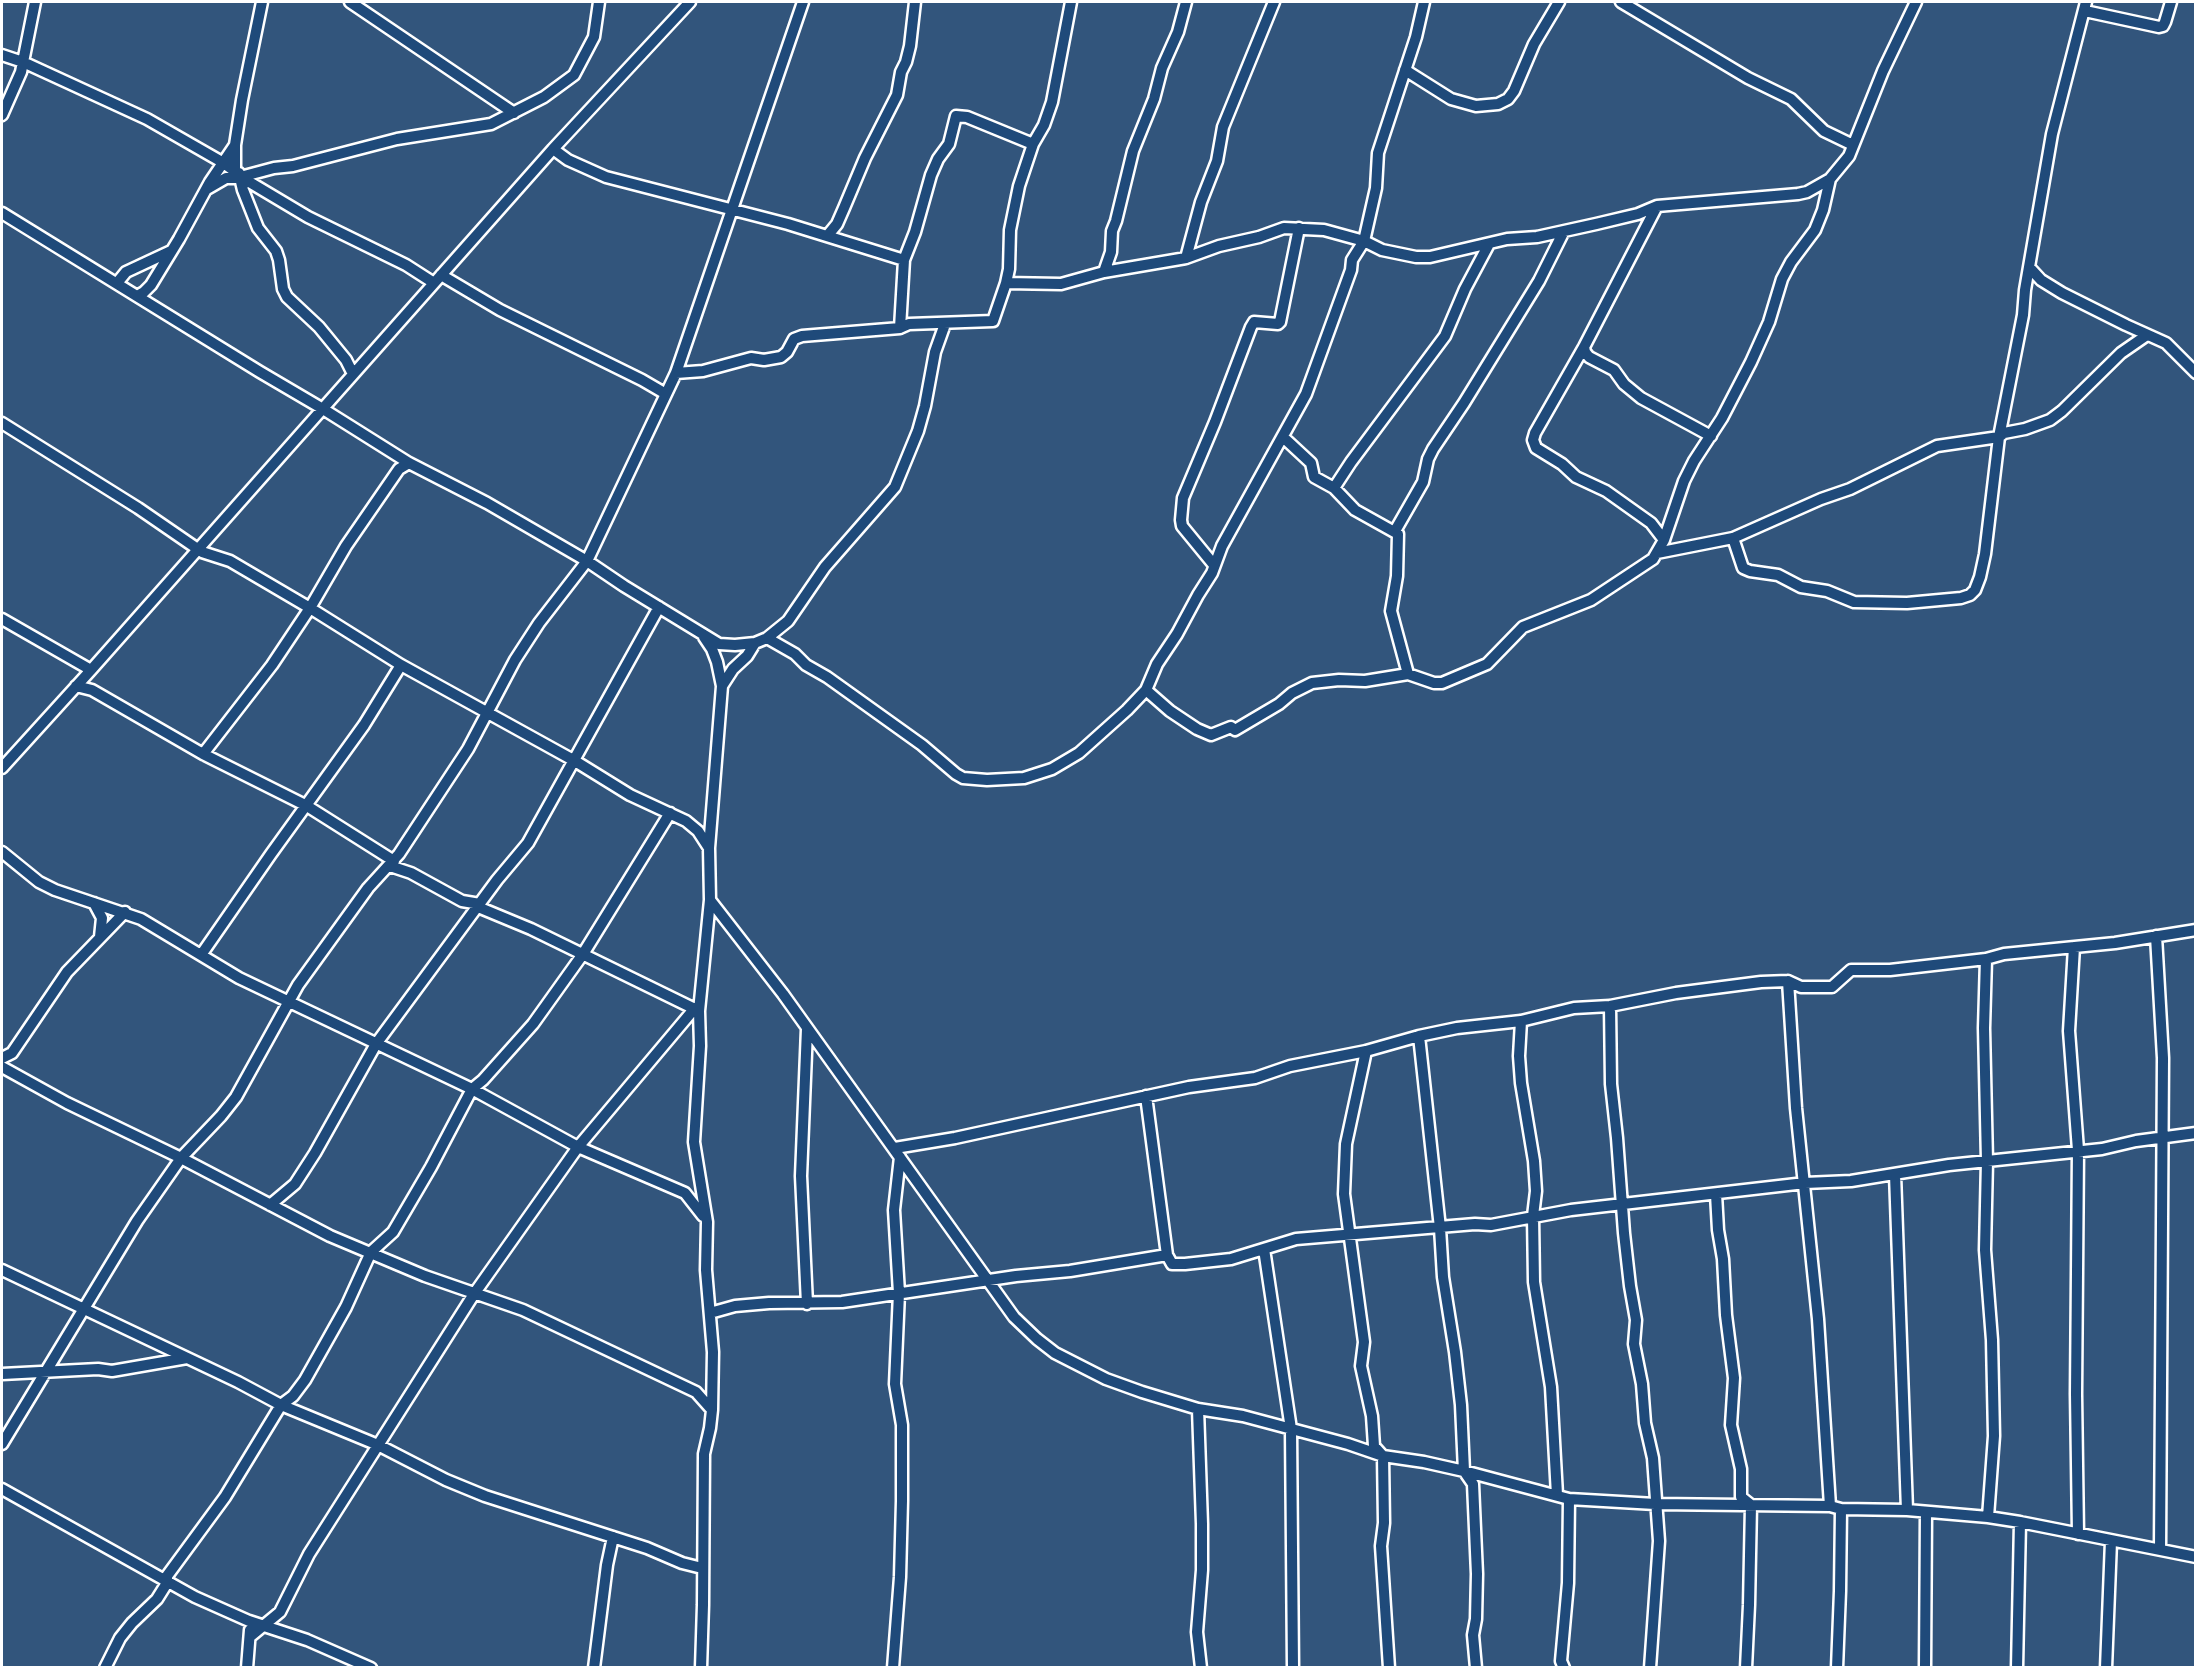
<!DOCTYPE html>
<html>
<head>
<meta charset="utf-8">
<style>
	body { margin:0 }
	#map { position:relative; width:2197px; height:1669px; overflow:hidden; background:#32557c; font-family:Caveat,sans-serif }
	canvas { display:block }
	.frame { position:absolute; inset:0; border:3px solid #fff; pointer-events:none }
</style>
</head>
<body>
<div id="map">
<canvas width="2197" height="1669"></canvas>
<div class="frame"></div>
</div>
<script>
const ctx = document.querySelector('canvas').getContext('2d');
ctx.lineJoin = 'round';
function poly(rows) {
  const path = new Path2D();
  for (const r of rows) {
    path.moveTo(r[0], r[1]);
    for (let i = 2; i < r.length; i += 2) path.lineTo(r[i], r[i + 1]);
  }
  return path;
}
function stroke(path, color, width, dash) {
  ctx.strokeStyle = color;
  ctx.lineWidth = width;
  ctx.lineCap = dash ? 'butt' : 'round';
  ctx.setLineDash(dash || []);
  ctx.stroke(path);
}
const minor = poly([
	[350,2,514,113],
	[1621,2,1748,78,1791,99,1824,131,1853,145],
	[2085,11,2159,27,2163,26,2165,22,2171,2],
	[2,55,23,62,147,119,222,162,251,183,308,217,406,265,434,283],
	[1405,70,1451,99,1476,106,1498,104,1508,99,1514,91,1534,44,1559,2],
	[2,115,21,72,35,2],
	[553,149,568,160,606,177,788,224,904,260],
	[235,170,235,145,242,100,262,2],
	[239,173,243,190,258,228,276,251,279,260,283,289,287,297,319,327,346,360,353,374],
	[244,176,274,168,293,166,397,139,491,124,544,97,574,75,594,37,599,2],
	[207,189,226,178,240,178],
	[1657,206,1584,347,1535,433,1533,440,1536,448,1562,464,1576,477,1606,491,1651,523,1664,540],
	[2,213,260,372,323,409,409,463,487,503,587,561,624,586,719,644,735,645,755,643,767,638,788,621,825,567,895,487,918,431,925,406,935,352,945,324],
	[828,235,837,224,844,208,865,158,897,95,901,72,906,62,910,46,915,2],
	[1186,258,1201,202,1217,161,1223,127,1274,2],
	[2029,267,2041,280,2062,293,2126,325,2166,343,2196,373],
	[1104,272,1111,252,1112,231,1116,221,1133,151,1154,99,1162,68,1178,32,1186,2],
	[441,275,500,310,642,380,666,394],
	[117,283,126,272,171,251],
	[1006,283,1061,284,1104,272,1186,258,1219,246,1259,237,1284,228,1324,230,1364,241,1382,250,1416,257,1430,257,1507,239,1537,237,1596,224,1638,214,1657,206,1798,194,1807,192,1830,179],
	[137,296,144,292,151,285,179,239,210,182,235,145],
	[900,328,904,260,915,232,931,175,938,159,949,144,956,116,967,117,1033,144],
	[1584,347,1585,352,1589,357,1614,370,1624,384,1641,398,1711,436],
	[676,373,703,371,751,358,764,360,781,357,787,352,794,339,802,336,900,328,909,324,993,321,1006,283,1009,269,1010,230,1019,186,1033,144,1044,125,1052,102,1071,2],
	[2,423,138,508,202,552,230,561,310,608,401,665,575,761,630,795,686,821,698,831,709,848],
	[1283,437,1311,463,1314,477,1334,488,1355,510,1398,534,1397,576,1391,611,1408,674],
	[1334,488,1351,462,1445,336,1465,289,1489,244],
	[1395,531,1423,482,1428,459,1433,449,1464,403,1539,281,1564,231],
	[1733,538,1743,568,1750,571,1778,575,1801,587,1827,591,1854,602,1907,603,1961,598,1970,595,1975,590,1980,577,1985,554,1999,437,2023,315,2025,290,2052,134,2086,2],
	[1657,553,1733,538,1821,499,1850,489,1937,446,1999,437,2004,433,2025,429,2050,420,2062,411,2121,353,2147,335],
	[1214,565,1182,526,1181,520,1183,498,1215,422,1251,327,1254,322,1278,324,1280,322,1299,228],
	[2,619,91,670],
	[767,638,795,654,806,665,827,677,922,745,956,774,963,778,987,780,1024,778,1052,769,1079,753,1127,710,1146,690,1157,664,1177,634,1198,595,1212,573,1222,546,1306,394,1351,270,1352,260,1364,241,1376,188,1378,153,1416,37,1424,2],
	[76,686,92,690,203,754,307,806,394,861],
	[722,686,733,669,747,656,755,643],
	[1146,690,1170,711,1197,729,1211,735,1231,727,1235,730,1279,704,1292,693,1312,683,1339,680,1365,681,1408,674,1434,683,1442,683,1487,664,1523,627,1591,600,1653,559,1664,540,1684,481,1694,461,1722,418,1751,362,1769,322,1782,279,1791,262,1815,230,1823,210,1830,179,1849,156,1883,71,1916,2],
	[203,754,272,665,310,608,346,546,399,469,409,463],
	[2,768,91,670,553,149,690,2],
	[2,852,39,882,55,890,141,919,239,978,472,1089,578,1147,685,1193,703,1216],
	[390,866,411,873,462,901,480,904],
	[710,900,783,994,1014,1317,1037,1339,1055,1353,1106,1379,1142,1392,1198,1409,1243,1416,1348,1444,1383,1456,1424,1462,1464,1471,1569,1499,1655,1504,1830,1506,1841,1509,1907,1510,1988,1517,2020,1522,2196,1557],
	[94,903,102,918,100,937],
	[478,907,531,929,699,1011],
	[2156,936,2163,1058,2160,1549],
	[2074,947,2069,1031,2078,1150,2076,1394,2078,1534],
	[201,955,271,854,364,725,401,665],
	[1986,959,1984,1028,1987,1161,1985,1250,1992,1340,1994,1436,1988,1517],
	[1788,981,1796,1108,1818,1319,1830,1506],
	[1610,1006,1611,1084,1617,1138,1624,1233,1630,1286,1636,1320,1634,1344,1642,1384,1645,1423,1653,1458,1659,1541,1650,1668],
	[1521,1021,1519,1056,1521,1083,1534,1161,1536,1191,1533,1216,1534,1282,1551,1387,1557,1495],
	[1419,1036,1440,1228,1443,1277,1455,1352,1461,1405,1464,1471,1473,1484,1477,1574,1476,1619,1473,1635,1476,1668],
	[1366,1051,1346,1144,1344,1194,1364,1342,1361,1366,1372,1416,1374,1446,1383,1456,1384,1523,1381,1546,1389,1668],
	[2,1058,12,1053,67,972,125,912],
	[2,1067,67,1103,181,1158,330,1236,425,1276,523,1310,696,1392,712,1410],
	[1146,1096,1167,1255],
	[895,1148,955,1138,1189,1087,1255,1078,1290,1066,1366,1051,1419,1036,1457,1028,1521,1021,1574,1008,1610,1006,1676,993,1761,982,1788,981,1801,987,1832,987,1851,970,1890,970,1986,959,2004,954,2115,943,2196,930],
	[1895,1174,1907,1510],
	[1716,1194,1718,1230,1723,1259,1726,1315,1734,1378,1731,1425,1741,1469,1741,1497,1751,1505,1749,1605,1746,1668],
	[270,1205,295,1184,315,1153,376,1044,497,880,528,843,659,607],
	[1264,1249,1291,1429,1293,1668],
	[2,1270,238,1382,281,1405,378,1445,446,1480,485,1496,647,1548,682,1563,702,1568],
	[807,1304,801,1176,807,1029],
	[710,1313,735,1306,769,1303,842,1302,1016,1276,1070,1271,1167,1255,1172,1264,1185,1264,1231,1259,1296,1239,1475,1224,1491,1225,1571,1210,1805,1183,1851,1181,1949,1165,2102,1149,2136,1141,2196,1133],
	[2,1374,98,1369,112,1371,187,1358],
	[1198,1409,1202,1524,1202,1570,1197,1632,1201,1668],
	[2,1444,137,1221,181,1158,221,1116,236,1097,298,985,368,888,399,854,468,749,515,660,539,623,587,561,676,373,803,2],
	[2,1489,195,1597,249,1621,307,1640,371,1668],
	[251,1636,280,1612,309,1554,474,1294,578,1147,695,1008],
	[105,1668,120,1638,132,1623,157,1599,167,1583,167,1576,225,1497,281,1405,293,1396,305,1380,346,1307,371,1252,393,1232,431,1167,472,1089,483,1080,533,1024,583,954,670,813],
	[247,1668,250,1630],
	[594,1668,607,1565,613,1537],
	[701,1668,703,1605,704,1454,710,1428,712,1410,713,1352,706,1270,707,1222,694,1142,700,1046,699,1011,710,900,709,848,722,686,717,662,712,649,704,637],
	[893,1668,900,1577,902,1501,902,1425,895,1384,899,1293,894,1210,900,1157],
	[1564,1668,1561,1661,1568,1583,1569,1499],
	[1837,1668,1840,1591,1841,1509],
	[1925,1668,1926,1512],
	[2017,1668,2020,1522],
	[2106,1668,2111,1541]
]);
stroke(minor, '#fff', 15);
stroke(minor, '#1f4a7a', 10);
</script>
</body>
</html>
